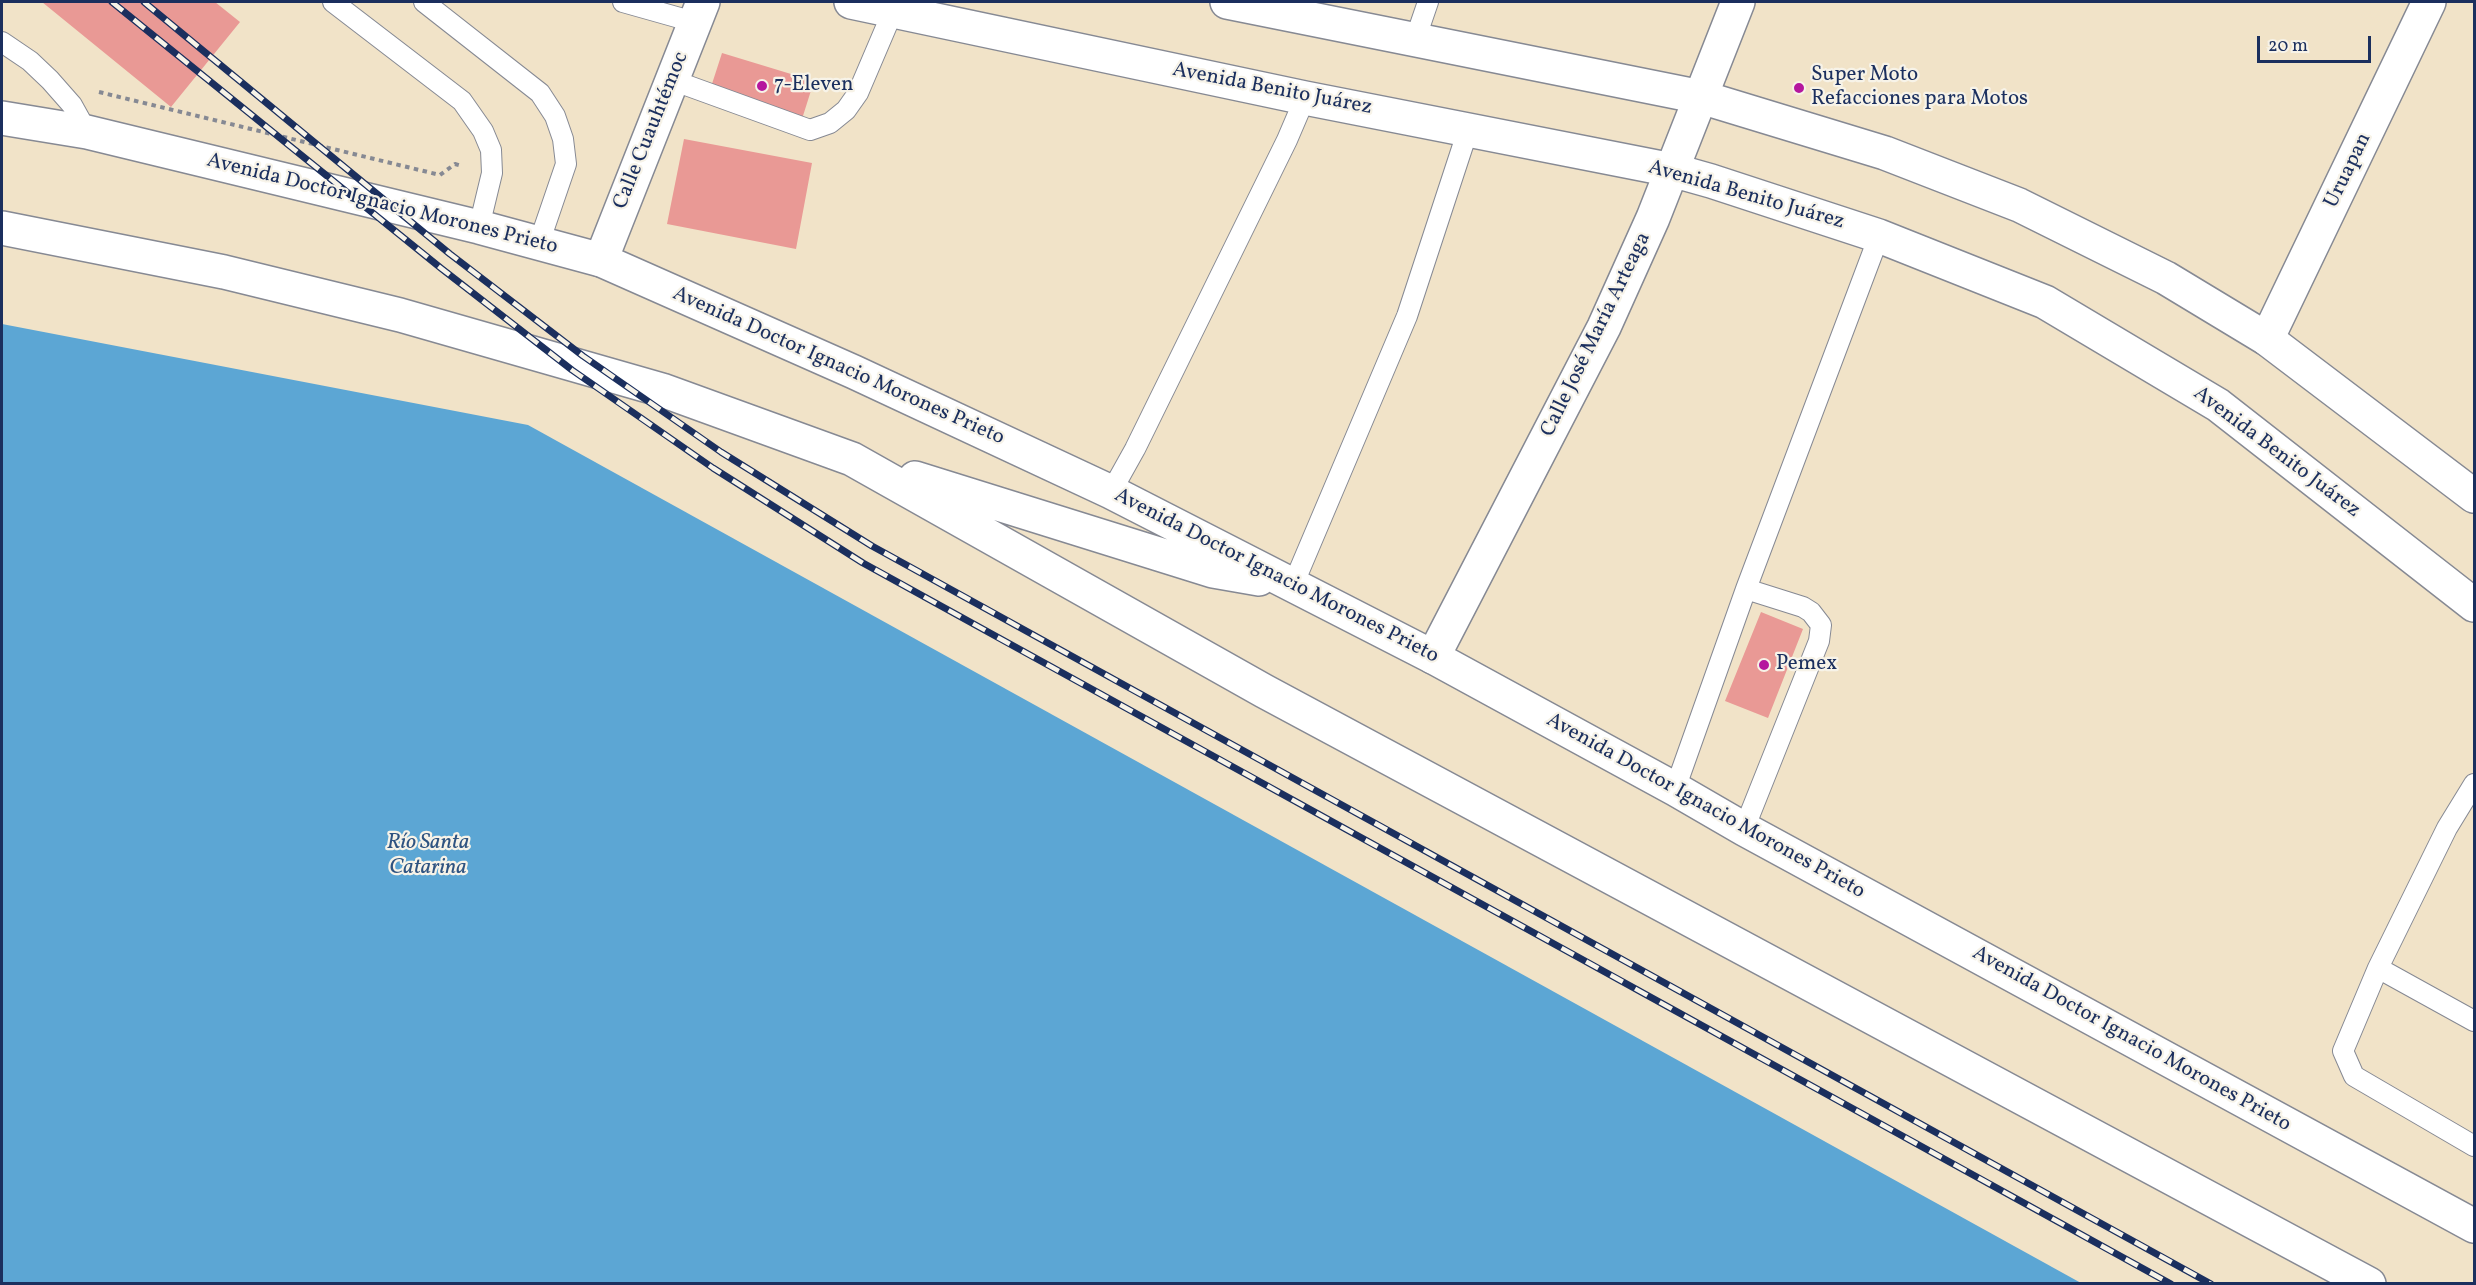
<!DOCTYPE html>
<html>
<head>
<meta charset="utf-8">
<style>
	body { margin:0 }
	#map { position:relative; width:2476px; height:1285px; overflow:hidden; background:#f1e3c8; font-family:Vollkorn,serif }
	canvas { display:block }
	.frame { position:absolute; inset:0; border:3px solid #1b2f5e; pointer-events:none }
	.scale { position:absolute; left:2257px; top:36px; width:114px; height:27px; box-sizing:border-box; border:3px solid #1b2f5e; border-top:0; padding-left:8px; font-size:18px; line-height:21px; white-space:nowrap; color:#1b2f5e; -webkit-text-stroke:4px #f7f3e8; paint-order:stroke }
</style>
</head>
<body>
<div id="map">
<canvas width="2476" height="1285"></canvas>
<div class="frame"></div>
<div class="scale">20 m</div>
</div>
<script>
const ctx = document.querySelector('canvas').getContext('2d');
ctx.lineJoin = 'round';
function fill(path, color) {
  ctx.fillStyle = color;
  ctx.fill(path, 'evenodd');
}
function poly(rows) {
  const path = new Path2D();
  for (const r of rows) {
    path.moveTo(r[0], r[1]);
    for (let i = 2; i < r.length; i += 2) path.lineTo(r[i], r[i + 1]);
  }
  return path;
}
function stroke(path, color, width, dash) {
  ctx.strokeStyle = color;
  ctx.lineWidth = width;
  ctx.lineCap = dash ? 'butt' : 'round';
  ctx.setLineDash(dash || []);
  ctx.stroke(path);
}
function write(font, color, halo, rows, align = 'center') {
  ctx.font = font + ' Vollkorn,serif';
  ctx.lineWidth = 4.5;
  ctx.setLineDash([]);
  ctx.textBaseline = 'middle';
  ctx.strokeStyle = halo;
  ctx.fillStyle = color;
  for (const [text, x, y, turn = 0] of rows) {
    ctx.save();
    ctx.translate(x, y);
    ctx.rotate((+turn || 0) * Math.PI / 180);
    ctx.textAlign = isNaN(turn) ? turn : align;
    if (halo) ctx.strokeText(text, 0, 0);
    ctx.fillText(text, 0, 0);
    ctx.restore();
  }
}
fill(poly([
	[2,324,528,425,2081,1283,2,1283]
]), '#5ca6d4');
fill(poly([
	[42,2,215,2,240,22,171,107],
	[722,53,814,81,802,119,710,90],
	[684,139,812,163,796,249,667,224],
	[1761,612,1803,629,1768,718,1725,701]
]), '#e99995');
const service = poly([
	[333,2,462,101,483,131,491,150,492,173,479,227],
	[424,2,540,93,555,116,563,139,566,164,539,243],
	[623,2,694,22],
	[1415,40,1428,2],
	[2,42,30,61,50,80,72,105,87,132],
	[672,80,810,130,830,123,846,110,858,93,893,11],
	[1111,492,1135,449,1287,140,1305,98],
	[1293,585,1407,316,1468,130],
	[1746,589,1879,236],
	[2474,784,2447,828,2378,968,2343,1051,2354,1076,2474,1146],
	[1675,789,1746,589,1803,607,1811,612,1821,625,1819,641,1744,829],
	[2378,968,2474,1021]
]);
const minor = poly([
	[2267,339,2429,2]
]);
const tertiary = poly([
	[601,260,703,2],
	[1433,657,1604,327,1653,218,1738,2]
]);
const primary = poly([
	[851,2,1305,98,1672,170,1711,181,1879,236,2045,302,2218,405,2474,605],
	[1227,2,1701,97,1885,153,2019,205,2166,278,2267,339,2474,496]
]);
const trunk = poly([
	[2,118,87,132,479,227,601,260,854,372,1111,492,1433,657,1675,789,1744,829,2474,1226],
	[2,228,224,272,400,315,662,390,852,459,1264,691,2369,1284],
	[915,478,1213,571,1259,579]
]);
stroke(service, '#868993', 22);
stroke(minor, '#868993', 36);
stroke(tertiary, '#868993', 36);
stroke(primary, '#868993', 36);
stroke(trunk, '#868993', 36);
stroke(poly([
	[99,92,440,175,455,164,462,166]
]), '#868993', 4, [4.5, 4.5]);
stroke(service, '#fff', 20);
stroke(minor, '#fff', 33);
stroke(tertiary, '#fff', 33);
stroke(primary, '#fff', 33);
stroke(trunk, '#fff', 33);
const rail = poly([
	[112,2,442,269,572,370,713,468,863,563,2171,1284],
	[144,2,450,254,583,356,721,452,872,546,2211,1284]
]);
stroke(rail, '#1b2f5e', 7);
stroke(rail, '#f7f3e8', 4.5, [14]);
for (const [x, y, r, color] of [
	[762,86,6,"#b5179e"],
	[1799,88,6,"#b5179e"],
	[1764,665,6,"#b5179e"]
]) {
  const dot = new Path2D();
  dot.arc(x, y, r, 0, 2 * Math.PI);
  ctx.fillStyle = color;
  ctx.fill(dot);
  stroke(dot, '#f7f3e8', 2);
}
write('21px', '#1b2f5e', '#f7f3e8', [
	["Super Moto",1811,76],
	["Refacciones para Motos",1811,100],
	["7-Eleven",774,86],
	["Pemex",1776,665]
], 'left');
write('21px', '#1b2f5e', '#f7f3e8', [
	["Avenida Benito Juárez",1272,90,11],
	["Calle Cuauhtémoc",652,131,-68],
	["Uruapan",2349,171,-64],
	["Avenida Benito Juárez",1746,196,16],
	["Avenida Doctor Ignacio Morones Prieto",382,205,14],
	["Calle José María Arteaga",1597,335,-64],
	["Avenida Doctor Ignacio Morones Prieto",838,367,24],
	["Avenida Benito Juárez",2276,453,37],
	["Avenida Doctor Ignacio Morones Prieto",1276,577,27],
	["Avenida Doctor Ignacio Morones Prieto",1705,807,29],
	["Avenida Doctor Ignacio Morones Prieto",2131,1040,29]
]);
write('italic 22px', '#2e5381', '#f7f3e8', [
	["Río Santa",428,844],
	["Catarina",428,869]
]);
</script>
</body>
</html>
